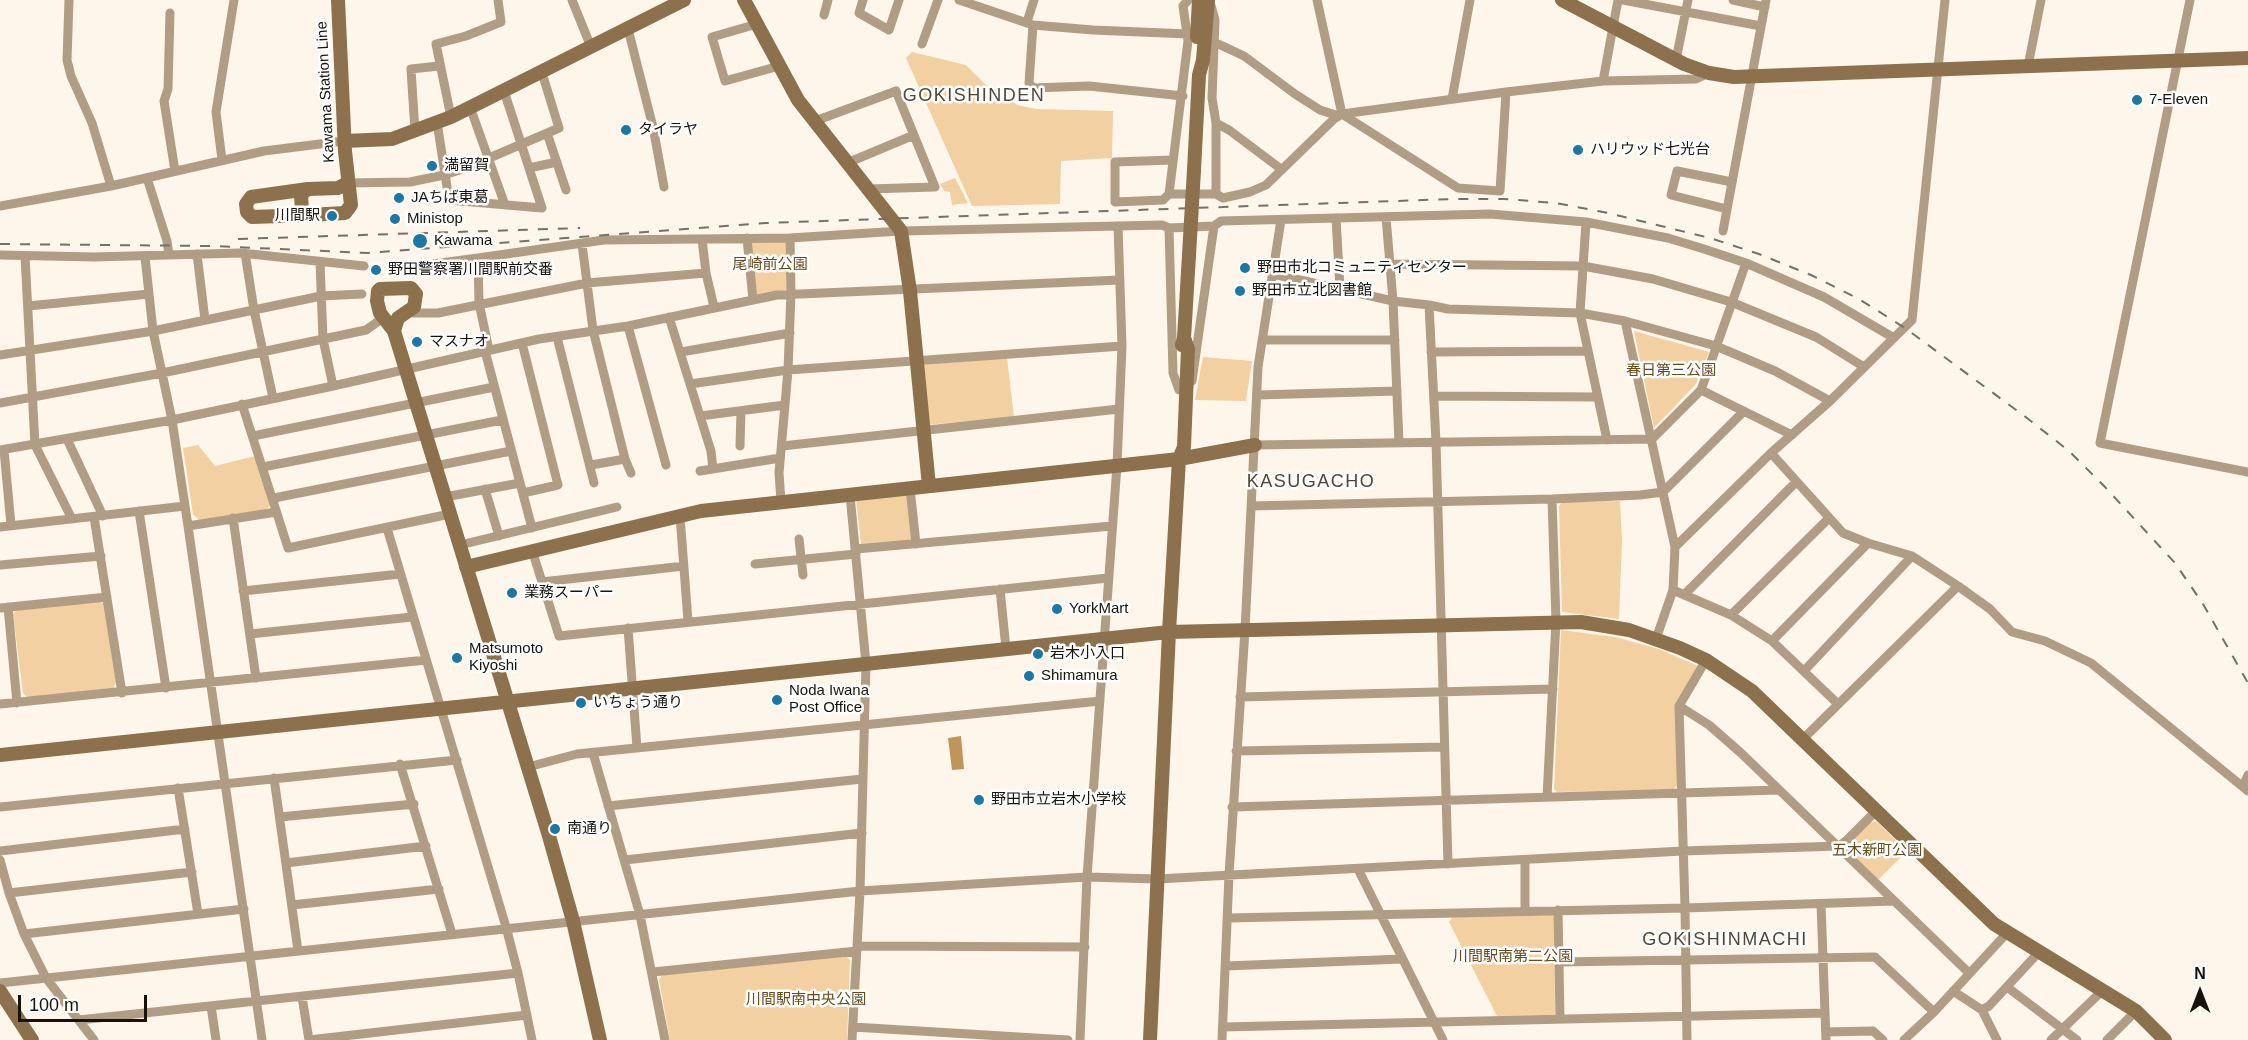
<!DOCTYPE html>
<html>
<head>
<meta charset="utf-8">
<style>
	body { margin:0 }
	#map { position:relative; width:2248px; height:1040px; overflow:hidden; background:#fef6eb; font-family:Helvetica,sans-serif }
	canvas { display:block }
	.north { position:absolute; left:2170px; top:962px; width:60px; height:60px; -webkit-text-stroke:4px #fff; paint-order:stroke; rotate:0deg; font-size:16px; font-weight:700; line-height:24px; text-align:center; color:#17130c }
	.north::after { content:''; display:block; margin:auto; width:21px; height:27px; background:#17130c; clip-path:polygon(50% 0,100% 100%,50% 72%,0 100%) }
	.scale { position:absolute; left:18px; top:995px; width:129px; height:27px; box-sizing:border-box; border:3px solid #17130c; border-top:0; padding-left:8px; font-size:18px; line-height:21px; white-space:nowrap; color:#17130c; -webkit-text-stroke:4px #fff; paint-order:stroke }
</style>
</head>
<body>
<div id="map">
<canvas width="2248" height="1040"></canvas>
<div class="north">N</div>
<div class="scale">100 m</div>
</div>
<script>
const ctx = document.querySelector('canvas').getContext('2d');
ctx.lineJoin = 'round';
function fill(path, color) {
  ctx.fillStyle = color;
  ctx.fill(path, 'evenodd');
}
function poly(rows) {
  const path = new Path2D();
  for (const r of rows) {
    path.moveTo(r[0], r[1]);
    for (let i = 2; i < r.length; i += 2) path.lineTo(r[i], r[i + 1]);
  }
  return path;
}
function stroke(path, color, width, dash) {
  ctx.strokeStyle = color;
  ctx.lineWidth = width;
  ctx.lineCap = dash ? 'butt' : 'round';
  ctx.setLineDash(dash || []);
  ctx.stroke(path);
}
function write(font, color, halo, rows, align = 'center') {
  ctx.font = font + ' Helvetica,"Noto Sans JP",sans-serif';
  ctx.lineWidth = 5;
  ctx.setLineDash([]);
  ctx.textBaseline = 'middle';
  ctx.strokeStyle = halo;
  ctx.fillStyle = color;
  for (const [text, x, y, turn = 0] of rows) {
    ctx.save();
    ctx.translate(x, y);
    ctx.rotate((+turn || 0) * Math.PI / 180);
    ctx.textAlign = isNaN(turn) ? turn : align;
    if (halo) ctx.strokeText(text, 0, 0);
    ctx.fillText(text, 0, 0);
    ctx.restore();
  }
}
fill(poly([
	[912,52,966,65,986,85,1006,95,1017,105,1036,109,1113,111,1112,158,1061,161,1060,204,972,206,906,58],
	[955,178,968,203,952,205,950,192,944,191,940,184],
	[750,240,787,241,788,290,755,296],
	[1634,331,1709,352,1696,384,1654,428],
	[1203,357,1252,361,1246,401,1195,400],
	[1007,358,1014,417,926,425,921,365],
	[198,445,215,466,255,456,271,504,267,509,199,520,193,514,183,448],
	[907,492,912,540,861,545,856,498],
	[1620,501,1622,541,1619,619,1562,612,1559,506,1562,502],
	[99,601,104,604,116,683,113,688,28,698,23,693,13,614,17,610],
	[1561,630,1615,637,1659,649,1698,666,1675,708,1678,784,1674,789,1557,792,1554,789],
	[1876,821,1907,851,1878,880,1848,851,1847,845,1870,823],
	[1554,913,1555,1015,1497,1016,1449,922,1453,916],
	[846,956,850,960,847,1040,670,1040,659,980,662,975]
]), '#f2d0a1');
fill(poly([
	[961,736,964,769,952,770,948,738]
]), '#bf955a');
stroke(poly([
	[69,0,67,60,71,76,92,123,111,186],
	[572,0,591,47],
	[863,0,859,13,889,30,899,0],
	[959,0,1033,25,1093,30,1188,34],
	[1317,0,1342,114,1458,188,1500,191,1506,92],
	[1623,0,1761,26],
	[1733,0,1765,7],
	[2190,0,2100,443,2248,472],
	[1210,2,1215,20,1212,98,1216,123,1216,194],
	[170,13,168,89,164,101,175,171],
	[824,15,828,0],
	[1027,22,1034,0],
	[757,24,712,37,725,81,779,66],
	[1033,25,1029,83,1033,88,1089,86,1183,96],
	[628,29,653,127,664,187],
	[1214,42,1244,56,1295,94,1320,110,1339,116],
	[922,44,938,0],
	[1676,60,1688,0],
	[2028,66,2041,0],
	[1603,81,1618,0],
	[1452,99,1470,0],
	[470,107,505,205],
	[451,117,436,44,466,36,501,22,498,0],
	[815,121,896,91,935,187,868,189],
	[437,122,449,200,542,208,504,91],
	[1216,123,1229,130,1281,169],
	[415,131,411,69,439,66],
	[547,133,566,190],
	[222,160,216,112,234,0],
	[1173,160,1115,162,1115,202,1163,200,1169,194,1216,194,1223,198,1250,192,1266,185,1334,119,1342,114,1506,92,1603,81,1696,79,1709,73],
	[847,163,914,135],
	[529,168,557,162],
	[147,178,167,241,169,255],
	[347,183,410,182,444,175,466,168,559,128,542,73],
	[1169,194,1188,41,1183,6,1188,0],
	[0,206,111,186,264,151,344,141],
	[1727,209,1671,195,1677,171,1732,182],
	[1386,217,1393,301,1399,443],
	[1336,218,1340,289],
	[1586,222,1580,313,1607,440],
	[1169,228,1173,373,1179,390],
	[1723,231,1766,0],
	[747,238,753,300],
	[702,239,706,273,714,307],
	[582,244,593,330,625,459,631,473],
	[245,253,254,310,273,398],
	[197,254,205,320],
	[0,255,94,257,241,253,364,266],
	[25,256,35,445,72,519],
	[145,257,153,331,172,420,188,526,262,1040],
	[320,262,323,339,333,386],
	[433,264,478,258],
	[1390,264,1583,266,1653,279,1731,302,1816,337,1864,367],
	[1273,274,1393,301,1429,305,1448,309,1580,313,1625,321,1716,346,1775,371,1830,401],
	[1429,305,1436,442,1448,864],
	[28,306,149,294],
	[410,311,413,313,438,313,587,283,706,273],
	[669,317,711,451,713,469],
	[1625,321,1675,547,1673,590,1656,639],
	[628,326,666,465],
	[557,337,594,483],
	[1264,340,1395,340],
	[522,343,558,485,523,493],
	[489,350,479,303,478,258,604,240,790,238,901,231,1162,225,1169,228,1214,226,1221,221,1490,214,1586,222,1668,238,1704,249,1746,263,1824,297,1894,338],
	[485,351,532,528],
	[681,352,790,333],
	[1431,352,1588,351],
	[0,355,153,331,321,296,362,294],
	[1192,381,1214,226],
	[690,384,788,370,1122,346],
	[1701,390,1792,435],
	[1258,395,1397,391],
	[1434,396,1598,397],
	[0,403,162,373,366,330,383,318],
	[242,404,288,548,450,514],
	[700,416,785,405],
	[253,436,494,387],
	[67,439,103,516],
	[1255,445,1652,439,1701,390,1746,263],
	[740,446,741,411],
	[782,446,1119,409],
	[0,450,172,420,333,386,539,339,628,326,777,295,1120,280],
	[4,450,11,525],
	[1771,453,1843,533,1868,543,1912,556,1958,586,1990,609,2012,632,2045,641,2091,663,2248,791],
	[591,465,625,459],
	[263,467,502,420],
	[700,471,780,458],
	[910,488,916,544],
	[485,489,499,536],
	[850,495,866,664,860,891,852,1040],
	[445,497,520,483],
	[274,498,511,451],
	[781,502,779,473,788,370,791,293,790,238],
	[1251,506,1552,499,1640,495,1663,492,1744,411],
	[139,511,166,688],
	[680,516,688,621],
	[94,517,122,693],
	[233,518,256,678],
	[188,526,276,512],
	[0,527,185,506],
	[387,528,506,927,518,973,532,1040],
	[799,539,803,575],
	[460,545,617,507],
	[1675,547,1771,453,1830,401,1912,320,1945,0],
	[856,549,1112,526],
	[532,550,559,636,1108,578],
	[755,564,856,554],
	[0,565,101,556],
	[542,582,684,566],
	[1000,589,1006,649],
	[1673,590,1731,615,1772,641,1838,704],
	[243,591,400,574],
	[1684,595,1796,482],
	[8,607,17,703],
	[0,608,107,597],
	[1731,615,1829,518],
	[628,628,637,748],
	[250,634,412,617],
	[1772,641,1868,543],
	[1804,671,1912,556],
	[1240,697,1553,689],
	[0,704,426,660],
	[1679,706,1709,725,1741,753,1969,973],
	[1803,739,1958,586],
	[1236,751,1444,747],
	[593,753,640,915,665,1040],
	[400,764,452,934],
	[528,767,577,754,1100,701],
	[274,778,298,951],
	[2243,786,2248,775],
	[178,788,198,914],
	[1547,797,1556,621,1552,499],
	[608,806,862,779],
	[0,807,457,760],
	[1232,807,1778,790],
	[280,817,414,804],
	[0,851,185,829],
	[0,860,9,893,24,934,46,978,94,1040],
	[625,860,862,833],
	[1525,860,1525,910],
	[286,863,426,846],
	[1358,869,1443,1040],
	[9,893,192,872],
	[1821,904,1826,1040],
	[292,905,439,889],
	[1558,910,1560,1019],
	[1228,918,1685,908,1894,901],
	[24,934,244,909],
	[858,946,1085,947],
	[1558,962,1875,957,1934,1012],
	[1226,966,1402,959],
	[653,972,857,951],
	[0,983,860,891,1087,877,1157,879,1683,851,1839,846,1847,840,1877,810],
	[2007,987,2077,1040],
	[1953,991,1982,1010,1997,1040],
	[302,997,309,1040],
	[211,1006,216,1040],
	[1982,1010,1989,1006,2039,952],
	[79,1020,518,973],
	[853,1027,1068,1040],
	[1223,1027,1825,1013],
	[1826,1032,1873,1031,1883,1040],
	[309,1040,527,1015],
	[1080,1040,1087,877,1117,465,1122,346,1118,226],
	[1222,1040,1229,875,1245,630,1258,367,1281,220],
	[1687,1040,1685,908,1679,706,1706,660],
	[1904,1040,1934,1012,2007,933],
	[2051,1040,2103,990],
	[2107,1040,2136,1011]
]), '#b09d84', 9);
stroke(poly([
	[338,0,345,151,351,205,345,213,308,215,302,211,301,195,304,192,308,189,338,188,347,183],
	[744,0,798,100,901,231,910,291,929,486],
	[1562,0,1684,64,1709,73,1734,77,2248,58],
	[1197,37,1199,0],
	[344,141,392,139,451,117,684,0],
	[1194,170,1199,75,1203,60,1208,0],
	[308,215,252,217,247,212,246,204,251,197,308,189],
	[394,331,380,313,377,301,378,291,380,289,411,288,416,294,414,307,398,318,394,331,549,836,573,921,600,1040],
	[1182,345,1184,338,1189,255],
	[466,567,701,511,1179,459,1255,445],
	[0,755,1169,632,1581,622,1629,630,1680,648,1706,660,1752,691,1994,924,2136,1011,2165,1040],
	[0,991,32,1040],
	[1150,1040,1169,632,1179,459,1184,447,1188,349,1184,338]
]), '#8c714c', 14);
stroke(poly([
	[238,239,580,228],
	[0,244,212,246,368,253,766,223,1452,199,1504,199,1556,203,1608,213,1710,238,1759,254,1811,275,1859,299,1905,328,2027,418,2069,451,2105,487,2175,563,2203,604,2248,683]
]), '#767168', 2, [10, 10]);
stroke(poly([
	[1189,255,1194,170]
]), '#8c714c', 14);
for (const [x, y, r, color] of [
	[2137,100,6,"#1b77a5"],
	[626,130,6,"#1b77a5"],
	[1578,150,6,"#1b77a5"],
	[432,166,6,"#1b77a5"],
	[399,198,6,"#1b77a5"],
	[332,216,6,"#1b77a5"],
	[395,219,6,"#1b77a5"],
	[420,241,8,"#1b77a5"],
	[1245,268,6,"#1b77a5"],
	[376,270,6,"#1b77a5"],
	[1240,291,6,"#1b77a5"],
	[417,342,6,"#1b77a5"],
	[512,593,6,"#1b77a5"],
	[1057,609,6,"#1b77a5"],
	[1038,654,6,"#1b77a5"],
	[457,658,6,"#1b77a5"],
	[1029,676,6,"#1b77a5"],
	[777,700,6,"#1b77a5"],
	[581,703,6,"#1b77a5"],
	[979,800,6,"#1b77a5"],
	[555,829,6,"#1b77a5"]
]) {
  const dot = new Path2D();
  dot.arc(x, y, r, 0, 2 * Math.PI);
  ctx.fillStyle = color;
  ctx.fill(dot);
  stroke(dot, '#fff', 2);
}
write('15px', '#17130c', '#fff', [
	["Kawama Station Line",326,92,-93]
]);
write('15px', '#17130c', '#fff', [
	["7-Eleven",2149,100],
	["タイラヤ",638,130],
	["ハリウッド七光台",1590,150],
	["満留賀",444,166],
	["JAちば東葛",411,198],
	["川間駅",320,216,"right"],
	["Ministop",407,219],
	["Kawama",434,241],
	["野田市北コミュニティセンター",1257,268],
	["野田警察署川間駅前交番",388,270],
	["野田市立北図書館",1252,291],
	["マスナオ",429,342],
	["業務スーパー",524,593],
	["YorkMart",1069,609],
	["Matsumoto",469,649],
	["Kiyoshi",469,666],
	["岩木小入口",1050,654],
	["Shimamura",1041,676],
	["Noda Iwana",789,691],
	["Post Office",789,708],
	["いちょう通り",593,703],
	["野田市立岩木小学校",991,800],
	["南通り",567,829]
], 'left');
write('15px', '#684b1d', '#fff', [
	["尾崎前公園",770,265],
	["春日第三公園",1671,371],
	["五木新町公園",1877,851],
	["川間駅南第二公園",1513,957],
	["川間駅南中央公園",806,1000]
]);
ctx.letterSpacing = '1.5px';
write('18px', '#514536', '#fff', [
	["GOKISHINDEN",974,96],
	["KASUGACHO",1311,482],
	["GOKISHINMACHI",1725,940]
]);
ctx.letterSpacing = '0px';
</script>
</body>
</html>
